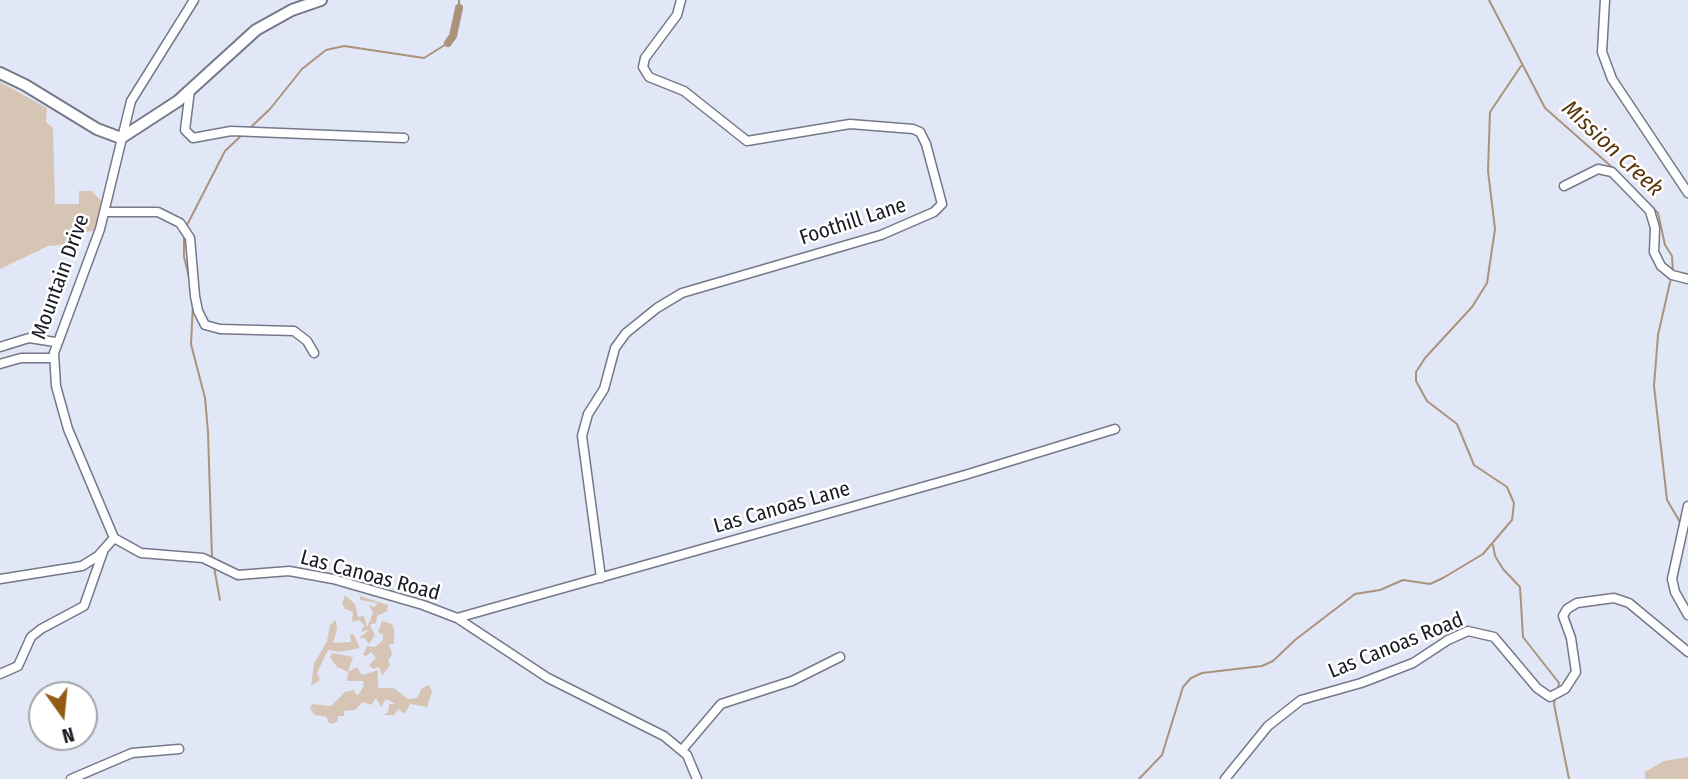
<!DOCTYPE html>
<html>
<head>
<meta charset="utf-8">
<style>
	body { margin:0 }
	#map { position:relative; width:1688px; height:779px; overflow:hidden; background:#e2e7f8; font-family:"Fira Sans Condensed",sans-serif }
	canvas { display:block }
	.north { position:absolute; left:28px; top:681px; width:70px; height:70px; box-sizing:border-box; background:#fff; border:2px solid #a3a4a7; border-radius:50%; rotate:165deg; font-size:19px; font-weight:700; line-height:28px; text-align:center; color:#1a1b22 }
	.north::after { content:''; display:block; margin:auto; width:24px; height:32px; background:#935b14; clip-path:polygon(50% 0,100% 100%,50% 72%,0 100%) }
</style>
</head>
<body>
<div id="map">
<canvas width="1688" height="779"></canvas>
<div class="north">N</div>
</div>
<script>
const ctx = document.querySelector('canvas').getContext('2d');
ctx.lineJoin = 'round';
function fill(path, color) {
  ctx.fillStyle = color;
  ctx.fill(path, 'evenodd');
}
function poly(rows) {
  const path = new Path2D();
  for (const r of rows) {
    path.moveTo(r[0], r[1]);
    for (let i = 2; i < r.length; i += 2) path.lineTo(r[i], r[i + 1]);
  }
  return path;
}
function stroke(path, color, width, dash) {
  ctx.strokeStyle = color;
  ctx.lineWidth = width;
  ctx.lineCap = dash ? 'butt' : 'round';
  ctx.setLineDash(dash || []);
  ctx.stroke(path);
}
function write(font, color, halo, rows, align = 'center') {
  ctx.font = font + ' "Fira Sans Condensed",sans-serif';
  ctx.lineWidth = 5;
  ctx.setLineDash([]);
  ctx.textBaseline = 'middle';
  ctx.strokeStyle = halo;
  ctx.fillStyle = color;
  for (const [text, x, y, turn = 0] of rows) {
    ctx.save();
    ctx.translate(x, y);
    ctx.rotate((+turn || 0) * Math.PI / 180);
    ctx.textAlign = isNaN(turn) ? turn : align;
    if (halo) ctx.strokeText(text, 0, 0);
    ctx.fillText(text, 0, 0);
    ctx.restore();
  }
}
fill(poly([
	[0,82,47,108,46,122,53,128,55,204,79,204,79,191,92,191,102,202,94,231,86,232,70,244,48,246,0,269],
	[345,595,355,604,358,617,364,616,367,627,373,613,369,605,374,607,378,603,360,600,360,596,388,605,387,611,377,616,376,623,370,625,375,635,369,644,365,638,359,638,369,630,361,632,364,625,359,620,352,622,353,612,345,609,342,604],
	[336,620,337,629,333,643,351,642,350,634,354,635,360,648,339,652,328,650,317,673,320,680,311,686,314,664,327,641,330,625],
	[382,621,392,624,394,630,394,644,389,644,392,654,388,661,390,665,382,676,379,667,373,669,369,665,376,658,371,652,366,656,363,655,367,646,375,647,383,640,383,635,378,632],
	[332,653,353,657,348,672,357,667,362,675,378,670,378,688,394,688,408,699,417,698,422,688,429,685,432,692,427,707,410,704,405,714,398,709,394,715,383,715,388,712,389,704,395,704,386,699,381,707,376,698,371,705,363,702,355,710,344,711,344,716,338,716,338,721,333,724,328,722,327,717,315,715,310,709,312,704,331,706,345,692,354,690,356,695,359,694,364,685,363,681,347,681,348,672,337,667,330,657],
	[1688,757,1688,779,1645,779,1645,772,1664,761]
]), '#d6c5b4');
stroke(poly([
	[1489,0,1545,108,1613,168],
	[459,8,459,0],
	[250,128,270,109,302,69,326,50,344,46,424,58,448,43],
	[1642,197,1658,213,1665,245,1672,256,1673,273],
	[186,227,225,151,243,134],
	[184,235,184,257,189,277],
	[1671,278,1658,335,1654,386,1667,500,1680,522],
	[193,303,191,344,205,398,208,432,212,558],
	[1493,545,1495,556,1503,569,1520,587,1523,637,1559,683,1558,689],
	[214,567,220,600],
	[1555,698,1554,704,1569,779],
	[1139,779,1162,755,1183,687,1191,678,1202,673,1262,666,1273,661,1295,640,1355,594,1380,590,1403,580,1430,584,1443,578,1483,554,1512,520,1514,503,1507,487,1474,465,1457,424,1427,401,1416,381,1416,372,1425,358,1472,307,1487,283,1495,229,1488,171,1490,112,1521,66]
]), '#ab937b', 2);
stroke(poly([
	[448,43,453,36,459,8]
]), '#ab937b', 8);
const street = poly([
	[194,0,131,101,100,229,54,353,56,386,68,429,114,538,141,553,203,558,238,575,289,571,333,579,423,605,457,618,548,678,664,736,687,755,697,779],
	[1605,0,1602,52,1612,79,1688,193],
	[190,90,185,130,193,138,231,131,404,138],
	[1564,186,1598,169,1612,172,1650,211,1655,228,1654,252,1661,266,1672,275,1688,279],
	[105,212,158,212,180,223,190,238,195,296,198,311,205,325,220,329,294,331,307,341,314,353],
	[0,347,29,338,55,342],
	[0,364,21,358,54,358],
	[1688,506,1672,579,1675,592,1688,615],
	[601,578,582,436,588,414,604,389,615,348,626,333,657,308,682,293,881,235,934,212,942,204,926,144,920,132,913,129,850,124,747,141,684,91,649,77,643,67,645,58,677,15,681,0],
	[0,579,82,566,98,556,114,538],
	[457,618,965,475,1115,429],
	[0,674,18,666,31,637,41,629,84,606,103,552],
	[682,750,721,704,792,681,840,657],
	[71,779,132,753,179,749],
	[1225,779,1268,726,1301,700,1361,683,1413,663,1448,640,1468,631,1494,637,1537,688,1550,697,1565,689,1576,672,1571,638,1563,616,1567,609,1577,603,1614,598,1629,603,1688,652]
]);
const secondary = poly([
	[0,73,25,85,97,129,121,138,178,101,256,30,292,10,321,0]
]);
stroke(street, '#747888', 11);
stroke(secondary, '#747888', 14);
stroke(street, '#fff', 8);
stroke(secondary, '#fff', 10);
write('21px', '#1a1b22', '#fff', [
	["Foothill Lane",853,222,-18],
	["Mountain Drive",61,277,-70],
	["Las Canoas Lane",782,508,-16],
	["Las Canoas Road",370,576,15],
	["Las Canoas Road",1396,646,-22]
]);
write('italic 23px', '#59360a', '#fff', [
	["Mission Creek",1612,149,43]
]);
</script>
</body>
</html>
